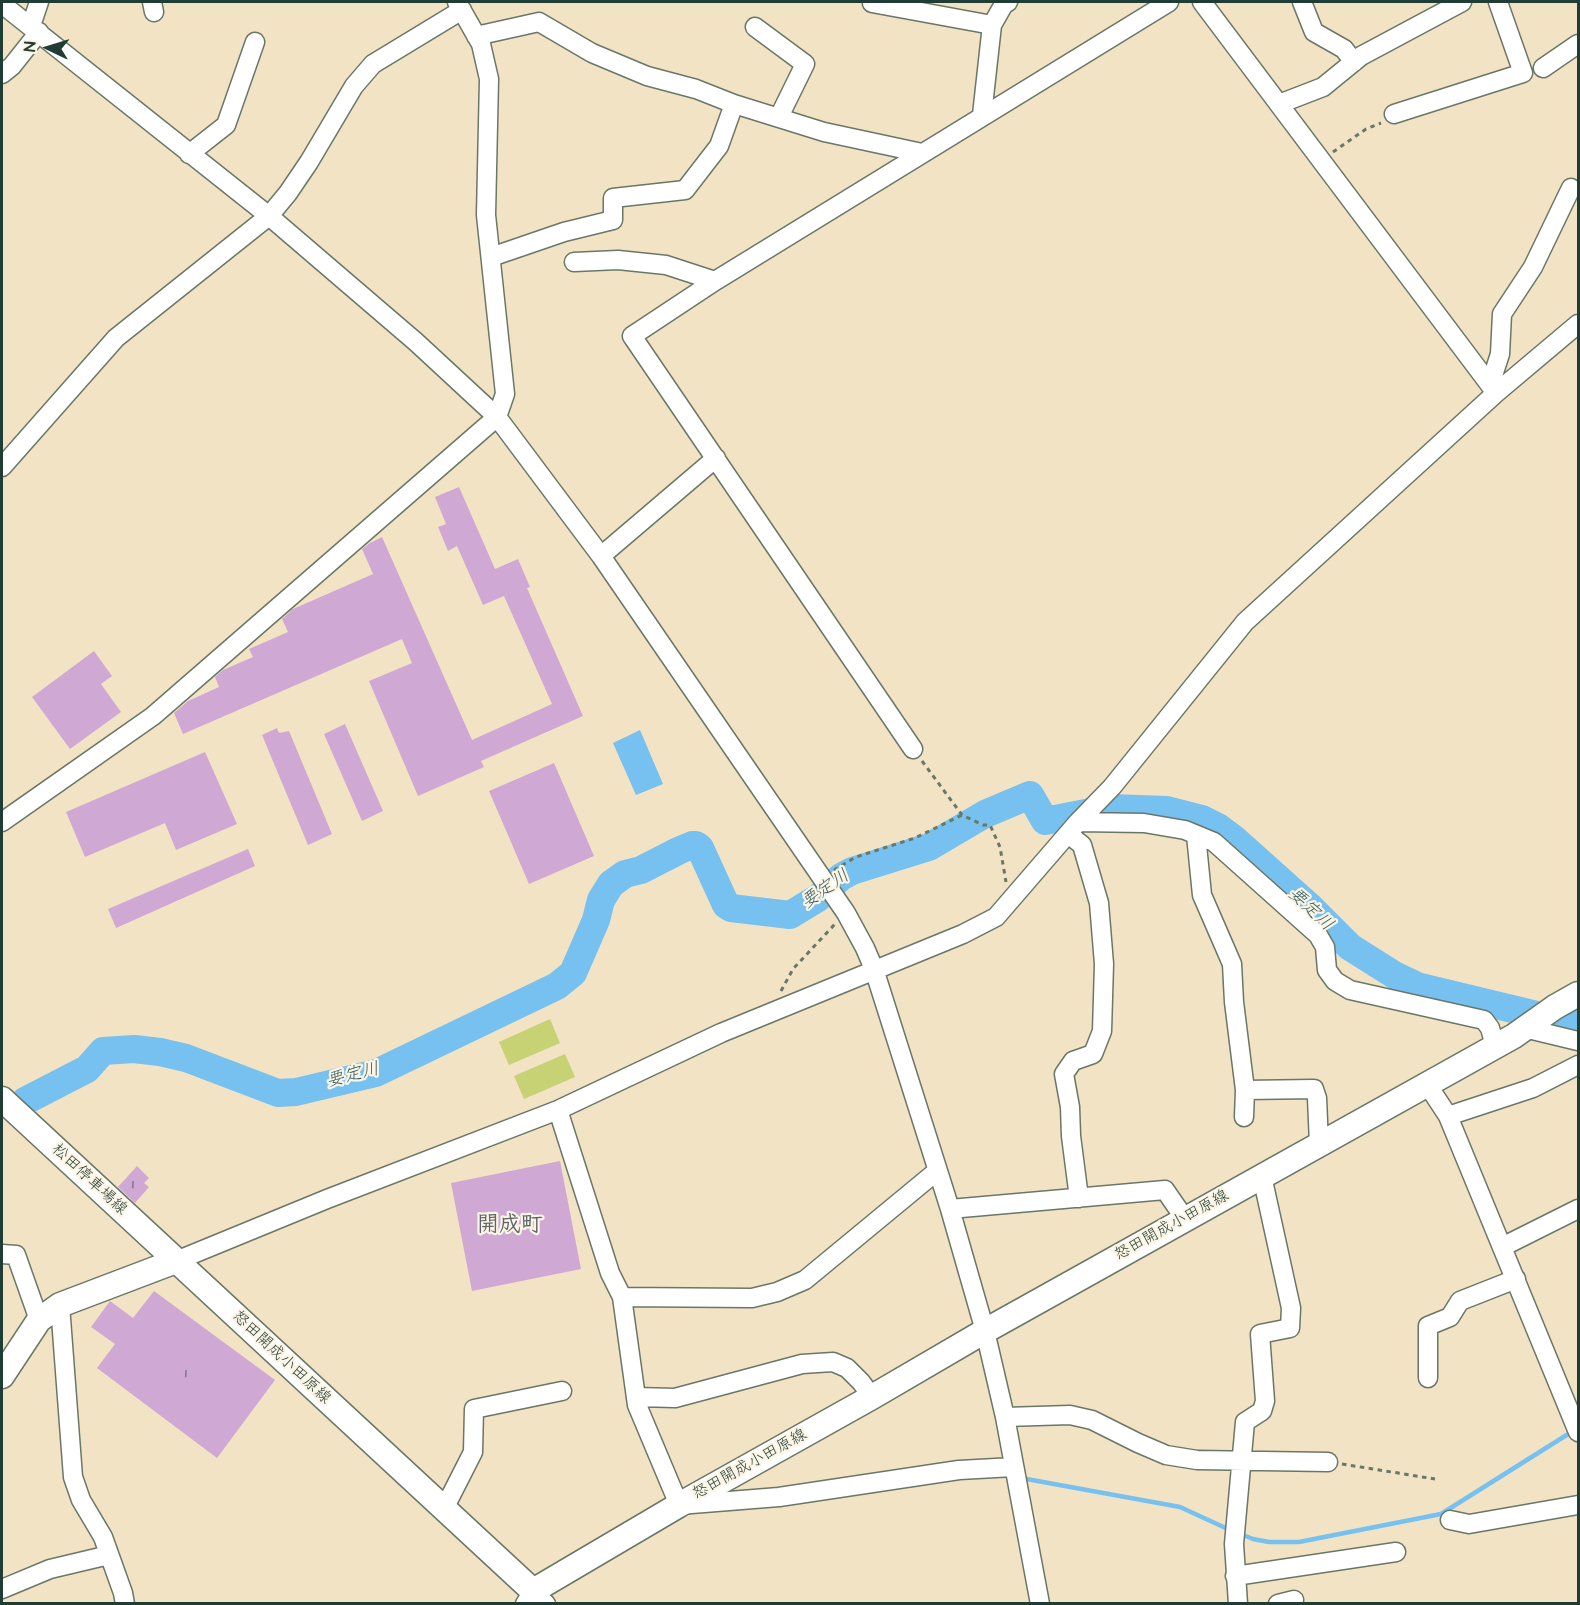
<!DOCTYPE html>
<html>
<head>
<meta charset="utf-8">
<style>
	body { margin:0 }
	#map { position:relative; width:1580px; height:1605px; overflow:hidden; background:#f2e3c5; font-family:"Architects Daughter",sans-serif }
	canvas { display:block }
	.frame { position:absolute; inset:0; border:3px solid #1f3d34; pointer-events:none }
	.north { position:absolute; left:18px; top:18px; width:60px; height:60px; -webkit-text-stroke:4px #fcf5e5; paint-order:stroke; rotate:274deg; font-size:16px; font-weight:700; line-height:24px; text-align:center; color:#1f3d34 }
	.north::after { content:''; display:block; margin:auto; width:21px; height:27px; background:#1f3d34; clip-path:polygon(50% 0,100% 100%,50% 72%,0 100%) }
</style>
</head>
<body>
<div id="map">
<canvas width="1580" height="1605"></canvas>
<div class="frame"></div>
<div class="north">N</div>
</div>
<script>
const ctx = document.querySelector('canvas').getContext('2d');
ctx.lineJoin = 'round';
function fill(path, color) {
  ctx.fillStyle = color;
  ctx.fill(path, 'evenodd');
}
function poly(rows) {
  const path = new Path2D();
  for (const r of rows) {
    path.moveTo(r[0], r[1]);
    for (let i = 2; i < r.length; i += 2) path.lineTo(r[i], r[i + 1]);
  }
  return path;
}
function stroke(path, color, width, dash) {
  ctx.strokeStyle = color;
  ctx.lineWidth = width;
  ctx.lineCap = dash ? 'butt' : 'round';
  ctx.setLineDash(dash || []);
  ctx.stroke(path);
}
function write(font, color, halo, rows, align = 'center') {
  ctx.font = font + ' "Architects Daughter","Klee One",sans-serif';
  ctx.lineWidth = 4.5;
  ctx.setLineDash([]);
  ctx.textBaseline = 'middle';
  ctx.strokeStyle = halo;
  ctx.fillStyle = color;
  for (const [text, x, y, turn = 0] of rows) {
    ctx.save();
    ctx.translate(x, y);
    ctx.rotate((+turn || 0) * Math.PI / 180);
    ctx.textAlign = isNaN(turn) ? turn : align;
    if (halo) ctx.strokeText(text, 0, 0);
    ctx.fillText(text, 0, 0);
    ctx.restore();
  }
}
fill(poly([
	[550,1019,560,1043,509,1065,499,1042],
	[565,1054,575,1077,524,1099,514,1076]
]), '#c6d274');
fill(poly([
	[640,730,663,784,636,795,613,743]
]), '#76c1ef');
stroke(poly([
	[1021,1478,1180,1507,1230,1530],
	[1238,1533,1253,1539,1269,1542,1299,1542,1441,1514,1573,1431]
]), '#76c1ef', 4.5);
stroke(poly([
	[25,1101,87,1069,103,1051,134,1049,160,1052,186,1058,278,1093,296,1092,376,1073,557,986,573,973,596,920,601,900,611,884,625,874,641,870,678,851,692,845,696,845,700,848,726,905,731,908,790,915,818,898,841,877,852,871,929,847,985,814,1030,795,1045,821,1111,808,1167,810,1202,819,1218,827,1234,839,1310,907,1350,947,1396,976,1417,986,1578,1025]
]), '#76c1ef', 28);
fill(poly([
	[459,487,495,569,518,559,530,587,527,588,583,716,481,761,484,767,418,796,369,681,412,663,402,639,183,734,174,713,188,701,219,687,215,677,223,670,253,657,249,649,288,632,282,619,293,609,373,574,362,549,370,543,382,537,472,740,552,704,504,596,483,605,457,546,448,551,438,527,446,524,435,497],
	[94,651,112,676,101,684,121,712,70,749,32,697],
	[345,724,383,811,362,821,324,734],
	[277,728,279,733,289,731,332,834,308,845,262,735],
	[205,752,237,824,176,850,165,823,85,857,66,812],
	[554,763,594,856,529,884,489,791],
	[248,849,255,866,116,928,108,909],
	[560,1161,581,1269,472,1291,451,1183],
	[137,1166,149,1178,144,1183,149,1187,135,1203,118,1187],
	[154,1291,275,1380,217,1458,97,1368,115,1344,91,1327,110,1301,133,1318]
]), '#cfa9d4');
const minor = poly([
	[152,2,154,12],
	[1202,2,1496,393],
	[1302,2,1314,32,1344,49,1354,62],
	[872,3,992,25],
	[2,4,269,216,416,342,497,417,601,556,846,913,865,948,874,969,950,1209,985,1331,1005,1417,1040,1604],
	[31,26,39,2],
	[755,27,805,64,779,117],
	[476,36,539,22,592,53,647,76,696,89,734,104,824,132,922,153],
	[1543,68,1578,44],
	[2,74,12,66,39,32],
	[1279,104,1323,87,1361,56,1462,2],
	[1394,114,1523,73,1498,2],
	[982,115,992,25,1004,4,1008,2],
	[189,154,226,125,255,42],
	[491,257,564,232,613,220,613,198,685,190,719,146,734,104],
	[574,262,618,260,666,265,715,281],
	[1490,385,1500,354,1502,314,1533,267,1571,188],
	[2,467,116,338,269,216,288,193,309,162,354,86,373,64,462,10],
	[601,556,716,458],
	[913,749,632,336,715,281,1169,2],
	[2,822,153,716,497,417,505,394,486,215,489,79,481,44,457,2],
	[1078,822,1144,823,1185,830,1214,842,1318,935,1325,947,1327,970,1335,981,1350,990,1484,1020,1490,1028,1495,1046],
	[1068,834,1082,845,1099,903,1104,964,1102,1031,1093,1054,1073,1061,1064,1074,1070,1107,1071,1136,1079,1198],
	[1196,835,1202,895,1232,964,1234,1002,1245,1090,1244,1117],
	[1524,1028,1578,1041],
	[1427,1084,1448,1116,1578,1432],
	[1245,1090,1314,1089,1317,1098,1319,1144],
	[558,1110,610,1273,622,1297,637,1405,679,1505,779,1497,959,1470,1014,1467],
	[1448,1116,1533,1088,1578,1065],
	[950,1209,1165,1190,1185,1219],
	[1502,1247,1578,1209],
	[2,1254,16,1255,39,1320],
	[176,1261,327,1199,558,1110,721,1033,963,934,996,917,1078,822,1112,787,1245,622,1496,393,1578,324],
	[622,1297,752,1298,777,1292,805,1280,937,1171],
	[60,1305,73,1477,81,1500,103,1537,123,1593,125,1604],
	[1428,1378,1428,1326,1450,1317,1460,1301,1516,1279],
	[636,1397,675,1398,802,1364,833,1362,847,1368,861,1382,872,1397],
	[1005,1417,1070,1415,1092,1420,1138,1443,1166,1455,1197,1460,1328,1462],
	[444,1509,473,1452,474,1409,562,1391],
	[1450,1520,1469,1524,1578,1505],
	[1235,1576,1396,1552],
	[2,1589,50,1569,109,1555],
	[525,1604,533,1591,546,1604],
	[1238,1604,1234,1544,1245,1422,1262,1411,1265,1401,1260,1334,1290,1328,1291,1308,1262,1176],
	[1278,1604,1294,1600]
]);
const major = poly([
	[2,1099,533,1591,679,1505,872,1397,985,1331,1514,1036,1555,1007,1578,994],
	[2,1376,39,1320,60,1305,176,1261]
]);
stroke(minor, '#697767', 21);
stroke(major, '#697767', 27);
stroke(poly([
	[1333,152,1366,129,1381,123],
	[922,761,962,815,983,825,990,825,1000,847,1006,882],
	[834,870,856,857,915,838,962,815],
	[781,991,793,969,835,924],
	[1342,1464,1435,1479]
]), '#697767', 3, [4.5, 4.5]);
stroke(minor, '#fff', 18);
stroke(major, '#fff', 24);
write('14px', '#4b585c', null, [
	["1",133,1185],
	["1",186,1374]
]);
write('16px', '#1f3d34', '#fcf5e5', [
	["松田停車場線",89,1180,43],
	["怒田開成小田原線",1172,1226,-29],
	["怒田開成小田原線",281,1358,43],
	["怒田開成小田原線",750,1465,-29]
]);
write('italic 18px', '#355e63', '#fcf5e5', [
	["要定川",826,890,-35],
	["要定川",1310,910,43],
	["要定川",353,1076,-14]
]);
write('bold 22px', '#5d636c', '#fcf5e5', [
	["開成町",510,1226]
]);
</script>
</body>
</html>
